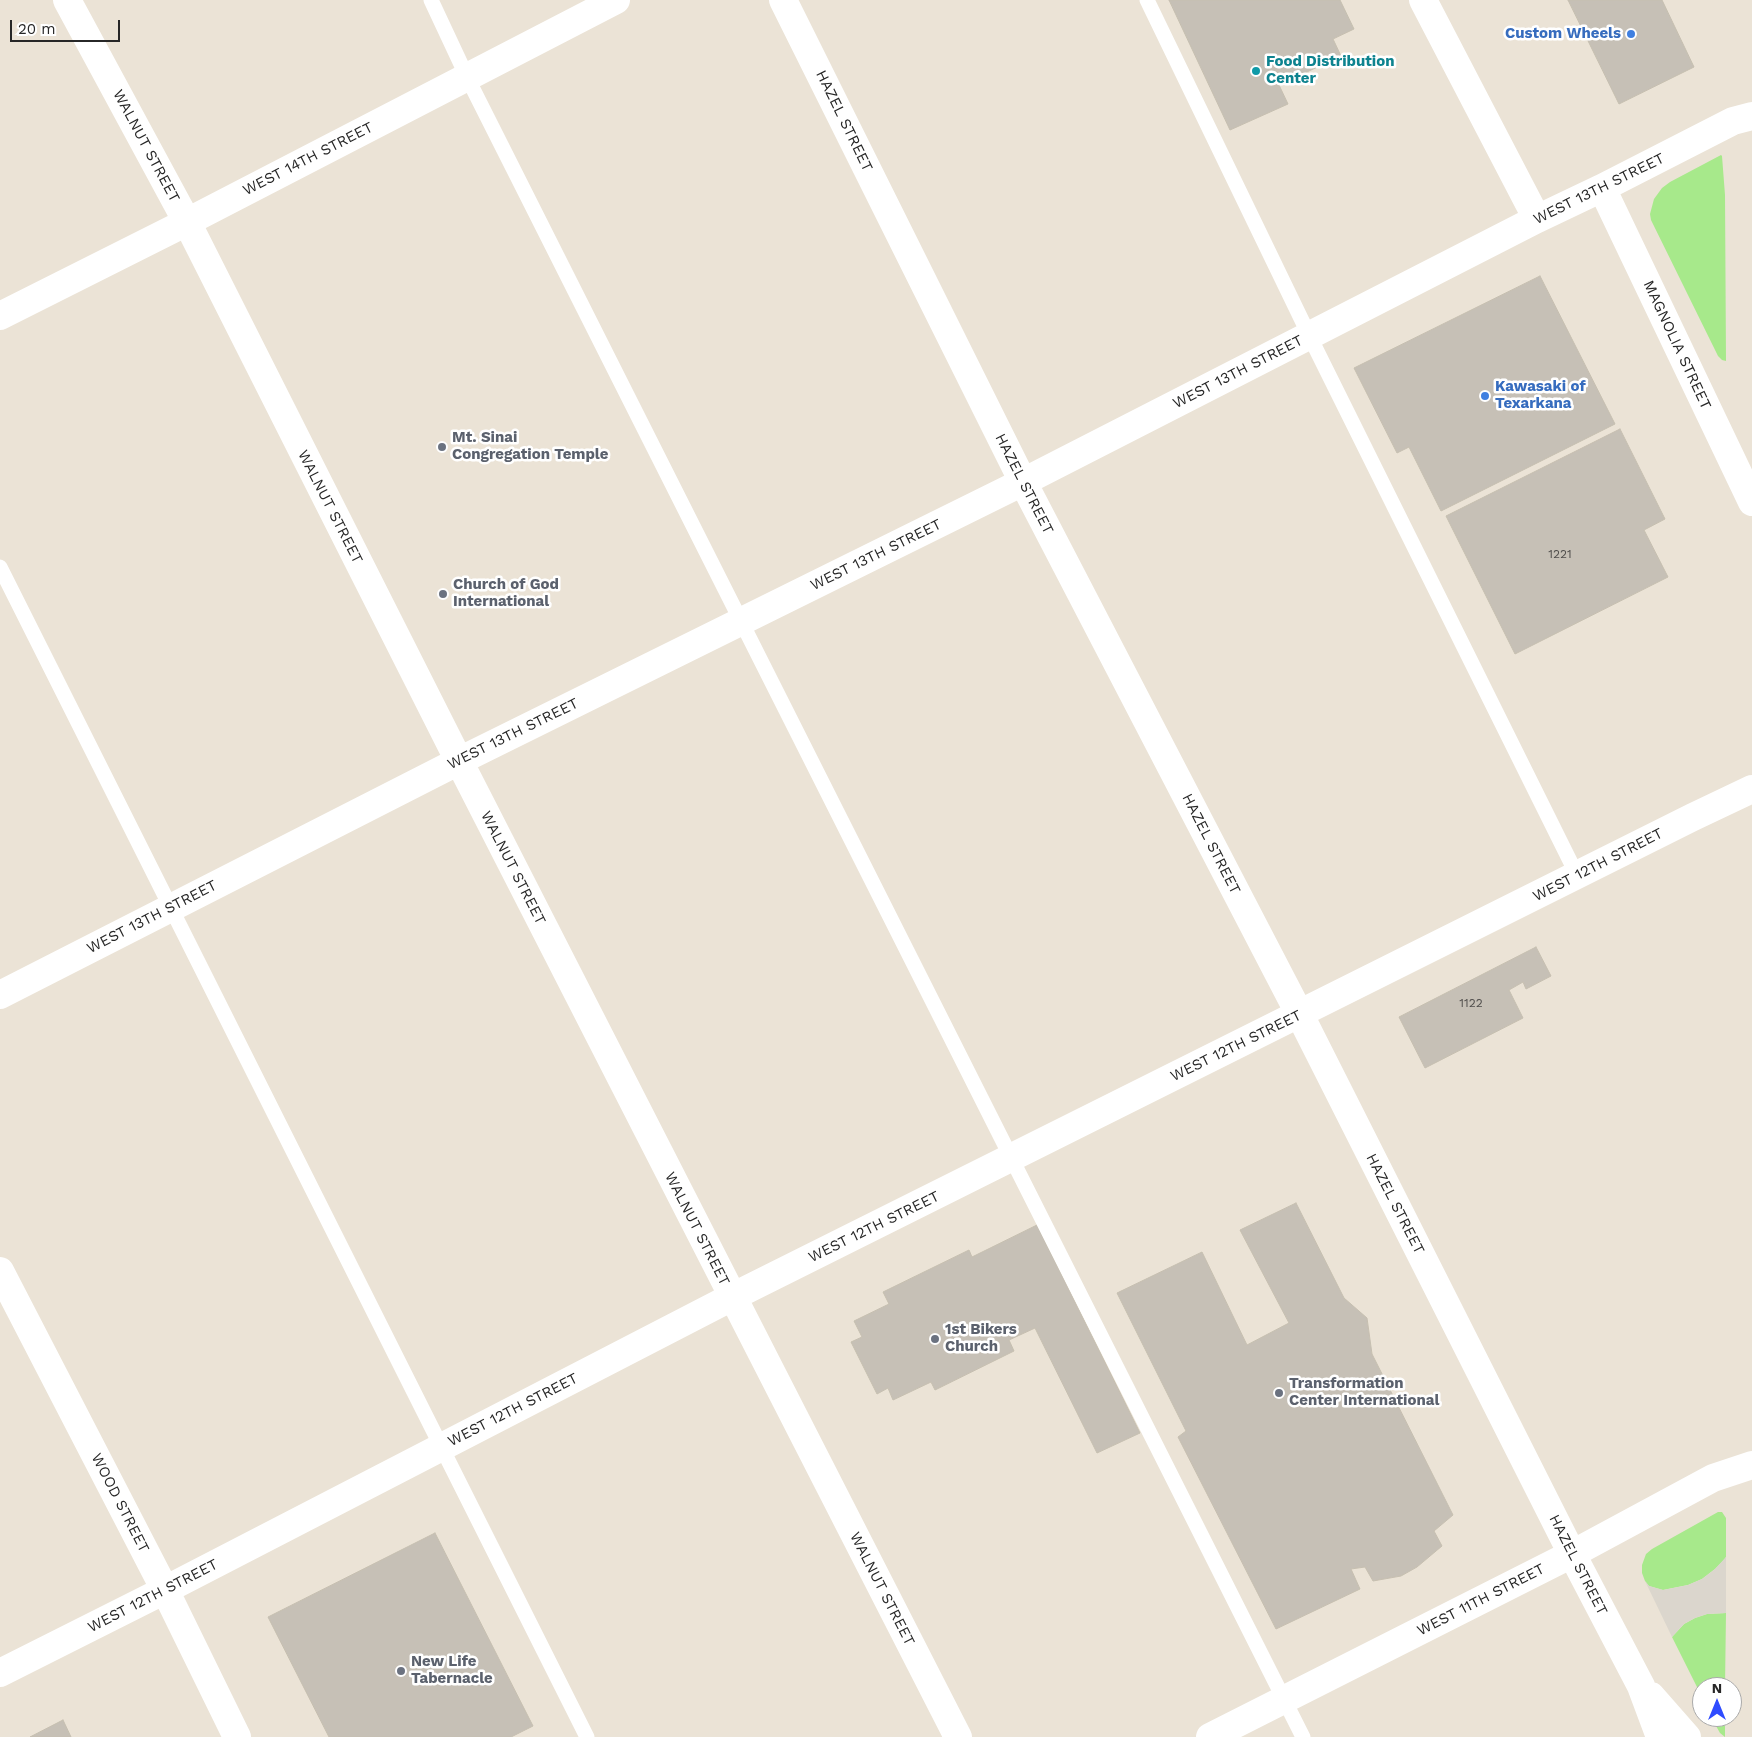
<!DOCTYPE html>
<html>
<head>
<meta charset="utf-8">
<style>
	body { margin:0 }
	#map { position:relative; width:1752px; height:1737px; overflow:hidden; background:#ebe3d6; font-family:"Work Sans",sans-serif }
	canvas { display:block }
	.north { position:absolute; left:1692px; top:1677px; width:50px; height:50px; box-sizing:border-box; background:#fff; border:1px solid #a9a9a9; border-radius:50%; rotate:0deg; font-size:14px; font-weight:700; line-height:20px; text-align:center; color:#272727 }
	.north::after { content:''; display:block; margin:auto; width:18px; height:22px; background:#2f4cff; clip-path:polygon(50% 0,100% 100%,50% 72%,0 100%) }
	.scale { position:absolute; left:10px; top:20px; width:110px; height:22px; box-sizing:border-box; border:2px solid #272727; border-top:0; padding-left:6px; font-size:15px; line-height:18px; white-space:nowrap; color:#272727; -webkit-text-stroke:4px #fff; paint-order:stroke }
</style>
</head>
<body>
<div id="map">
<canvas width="1752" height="1737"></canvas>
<div class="north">N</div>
<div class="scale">20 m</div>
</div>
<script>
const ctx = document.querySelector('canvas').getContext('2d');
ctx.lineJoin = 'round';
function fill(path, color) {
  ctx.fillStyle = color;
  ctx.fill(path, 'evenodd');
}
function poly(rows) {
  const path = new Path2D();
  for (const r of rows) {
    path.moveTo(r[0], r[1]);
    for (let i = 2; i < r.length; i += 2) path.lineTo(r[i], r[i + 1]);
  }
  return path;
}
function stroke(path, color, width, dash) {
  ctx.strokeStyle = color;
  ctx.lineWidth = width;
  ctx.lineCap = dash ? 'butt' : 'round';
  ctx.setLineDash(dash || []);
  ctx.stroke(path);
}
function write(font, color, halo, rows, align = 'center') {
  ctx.font = font + ' "Work Sans",sans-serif';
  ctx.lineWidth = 5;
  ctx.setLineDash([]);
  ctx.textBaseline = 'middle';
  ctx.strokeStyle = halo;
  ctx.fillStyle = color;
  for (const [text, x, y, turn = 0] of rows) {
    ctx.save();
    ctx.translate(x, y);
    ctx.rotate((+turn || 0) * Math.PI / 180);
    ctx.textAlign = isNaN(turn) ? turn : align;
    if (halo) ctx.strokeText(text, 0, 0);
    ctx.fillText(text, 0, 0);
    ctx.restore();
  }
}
fill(poly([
	[1721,155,1722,156,1725,195,1726,361,1722,360,1718,356,1651,220,1650,214,1654,199,1662,188,1670,182],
	[1718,1512,1722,1512,1726,1518,1726,1557,1723,1561,1715,1569,1702,1579,1688,1585,1663,1590,1649,1586,1645,1581,1642,1573,1642,1565,1646,1554,1652,1549],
	[1726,1613,1725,1687,1702,1687,1702,1697,1672,1637,1684,1624,1695,1618,1707,1614],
	[1711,1717,1725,1717,1725,1737,1720,1733]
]), '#a7e98b');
fill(poly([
	[1726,1557,1726,1613,1707,1614,1695,1618,1684,1624,1672,1637,1645,1581,1649,1586,1663,1590,1688,1585,1702,1579,1715,1569]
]), '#dbd6cd');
const building = poly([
	[1169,0,1340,0,1354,29,1333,39,1341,56,1279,85,1288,104,1230,130,1169,0],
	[1568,0,1662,0,1694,67,1619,104,1568,0],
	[1540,276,1615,424,1441,511,1409,447,1397,453,1354,368,1540,276],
	[1620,429,1665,519,1644,530,1668,577,1515,654,1446,516,1620,429],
	[1536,947,1551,976,1526,989,1523,982,1509,990,1523,1018,1425,1068,1399,1017,1536,947],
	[1296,1203,1344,1298,1367,1318,1372,1354,1453,1515,1434,1531,1442,1546,1417,1567,1401,1576,1373,1581,1365,1567,1351,1569,1360,1589,1276,1629,1178,1437,1186,1431,1117,1293,1202,1252,1247,1345,1289,1323,1240,1230,1296,1203],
	[1037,1225,1140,1433,1097,1453,1035,1328,1009,1340,1014,1351,935,1390,931,1382,893,1400,888,1388,877,1394,851,1342,862,1337,854,1321,889,1304,883,1292,969,1250,972,1257,1037,1225],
	[435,1533,533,1726,511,1737,329,1737,268,1617,435,1533],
	[63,1720,71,1737,30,1737,63,1720]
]);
fill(building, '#c6c0b6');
stroke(building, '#c6bfb0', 1);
stroke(poly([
	[431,0,467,77,1303,1737],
	[1147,0,1309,335,1577,875],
	[0,567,587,1737]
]), '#fff', 15);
stroke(poly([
	[67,0,187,222,459,761,958,1737],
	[783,0,1023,482,1300,1015,1572,1554,1641,1686,1660,1737],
	[1423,0,1537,219],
	[1602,188,1752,502],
	[0,995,459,761,1023,482,1537,219,1602,188,1733,121,1752,116],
	[0,1271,165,1590,237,1737],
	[0,1673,165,1590,732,1297,1693,817,1752,789],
	[1651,1696,1687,1737],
	[1210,1737,1572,1554,1713,1478,1752,1465]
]), '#fff', 28);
stroke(poly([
	[0,316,187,222,616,0]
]), '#fff', 28);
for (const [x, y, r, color] of [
	[1631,34,5,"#3f7fe0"],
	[1256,71,5,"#0f9aa8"],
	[1485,396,5,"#3f7fe0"],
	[442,447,5,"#6b7280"],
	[443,594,5,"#6b7280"],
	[935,1339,5,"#6b7280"],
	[1279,1393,5,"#6b7280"],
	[401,1671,5,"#6b7280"]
]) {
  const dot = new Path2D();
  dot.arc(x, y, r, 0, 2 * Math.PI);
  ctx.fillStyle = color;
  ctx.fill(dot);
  stroke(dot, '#fff', 2);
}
write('12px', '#4f4d4b', null, [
	["1221",1560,554],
	["1122",1471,1003]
]);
write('bold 15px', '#366cbe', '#fff', [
	["Custom Wheels",1621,34],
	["Kawasaki of",1495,387,"left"],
	["Texarkana",1495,404,"left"]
], 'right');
write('bold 15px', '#0d838f', '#fff', [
	["Food Distribution",1266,62],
	["Center",1266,79]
], 'left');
write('15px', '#272727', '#fff', [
	["HAZEL STREET",844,121,64],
	["WALNUT STREET",146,146,62],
	["WEST 14TH STREET",308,159,-27],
	["WEST 13TH STREET",1599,189,-26],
	["MAGNOLIA STREET",1677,345,65],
	["WEST 13TH STREET",1238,372,-27],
	["HAZEL STREET",1024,484,63],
	["WALNUT STREET",330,507,63],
	["WEST 13TH STREET",876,555,-26],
	["WEST 13TH STREET",513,734,-26],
	["HAZEL STREET",1211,844,63],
	["WEST 12TH STREET",1598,865,-27],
	["WALNUT STREET",513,868,63],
	["WEST 13TH STREET",152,917,-27],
	["WEST 12TH STREET",1236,1046,-26],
	["HAZEL STREET",1395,1204,63],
	["WEST 12TH STREET",874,1227,-26],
	["WALNUT STREET",697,1229,63],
	["WEST 12TH STREET",513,1410,-27],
	["WOOD STREET",120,1503,63],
	["HAZEL STREET",1578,1565,63],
	["WALNUT STREET",882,1589,63],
	["WEST 12TH STREET",153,1596,-27],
	["WEST 11TH STREET",1481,1600,-27]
]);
write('bold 15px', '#5b616d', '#fff', [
	["Mt. Sinai",452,438],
	["Congregation Temple",452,455],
	["Church of God",453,585],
	["International",453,602],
	["1st Bikers",945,1330],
	["Church",945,1347],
	["Transformation",1289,1384],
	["Center International",1289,1401],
	["New Life",411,1662],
	["Tabernacle",411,1679]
], 'left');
</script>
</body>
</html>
